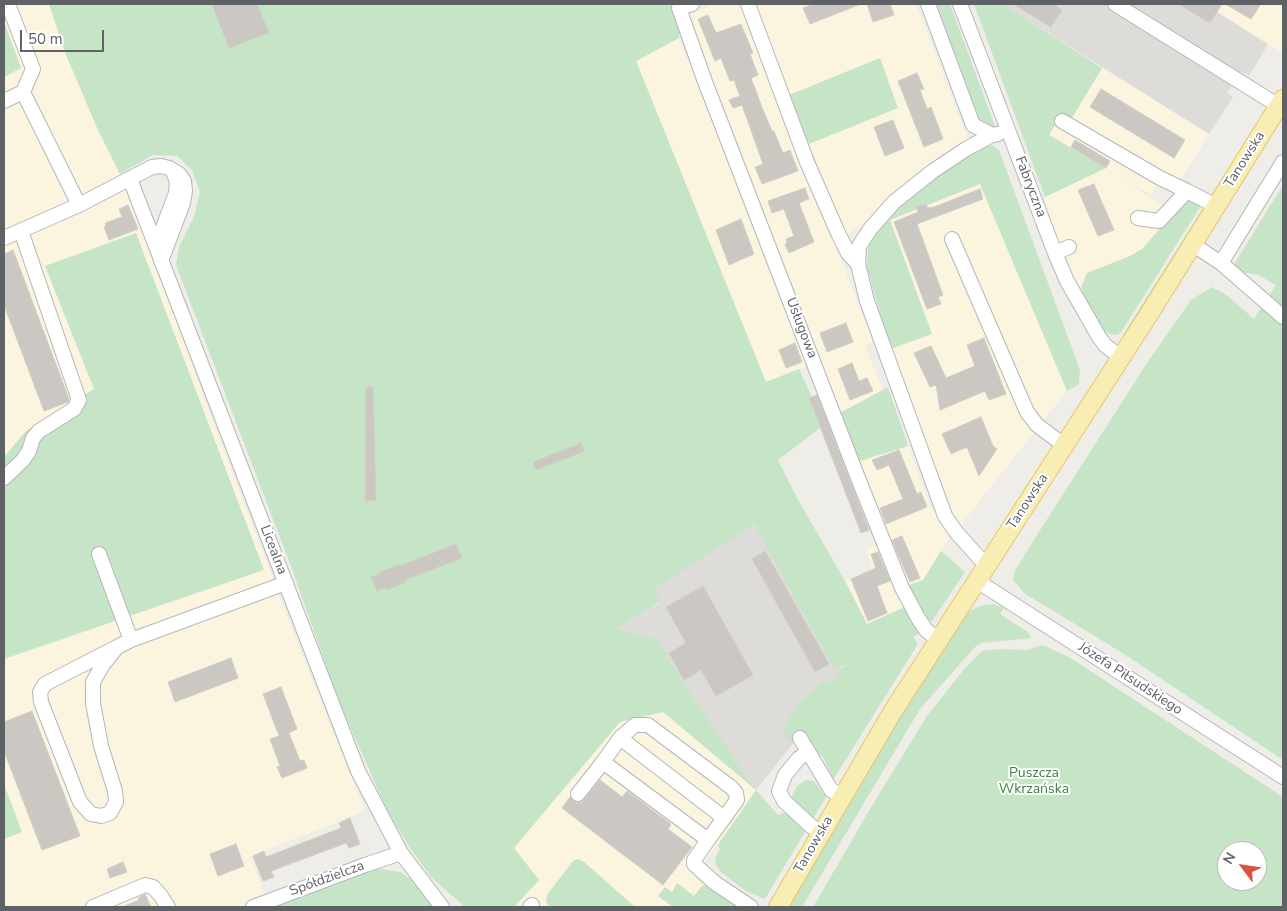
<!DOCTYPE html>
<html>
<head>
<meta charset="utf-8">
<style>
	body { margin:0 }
	#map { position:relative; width:1287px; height:911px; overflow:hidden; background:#efede7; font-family:"Nunito Sans",sans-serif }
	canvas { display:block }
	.frame { position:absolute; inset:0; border:5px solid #5e6165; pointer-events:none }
	.north { position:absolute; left:1217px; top:841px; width:50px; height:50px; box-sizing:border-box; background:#fff; border:1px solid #bfc0c1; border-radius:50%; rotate:301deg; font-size:14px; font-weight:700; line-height:20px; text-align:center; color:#5e6165 }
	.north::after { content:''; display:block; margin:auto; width:18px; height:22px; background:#da5142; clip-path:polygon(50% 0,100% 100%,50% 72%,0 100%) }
	.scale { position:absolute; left:20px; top:30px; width:84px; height:22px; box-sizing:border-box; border:2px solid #5e6165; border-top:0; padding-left:6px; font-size:15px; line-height:18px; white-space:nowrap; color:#5e6165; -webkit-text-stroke:4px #fff; paint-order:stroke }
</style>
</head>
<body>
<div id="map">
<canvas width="1287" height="911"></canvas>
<div class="frame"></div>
<div class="north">N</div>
<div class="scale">50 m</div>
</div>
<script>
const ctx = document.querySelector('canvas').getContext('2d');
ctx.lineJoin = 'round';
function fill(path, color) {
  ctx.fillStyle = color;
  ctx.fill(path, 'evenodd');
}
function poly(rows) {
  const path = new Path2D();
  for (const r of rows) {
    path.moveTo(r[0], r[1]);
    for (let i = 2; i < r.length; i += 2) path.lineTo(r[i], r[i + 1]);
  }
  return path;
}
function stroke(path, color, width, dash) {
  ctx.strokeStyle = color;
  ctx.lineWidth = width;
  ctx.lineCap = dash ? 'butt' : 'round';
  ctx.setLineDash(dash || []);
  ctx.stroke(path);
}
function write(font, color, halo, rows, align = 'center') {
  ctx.font = font + ' "Nunito Sans",sans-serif';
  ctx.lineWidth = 4;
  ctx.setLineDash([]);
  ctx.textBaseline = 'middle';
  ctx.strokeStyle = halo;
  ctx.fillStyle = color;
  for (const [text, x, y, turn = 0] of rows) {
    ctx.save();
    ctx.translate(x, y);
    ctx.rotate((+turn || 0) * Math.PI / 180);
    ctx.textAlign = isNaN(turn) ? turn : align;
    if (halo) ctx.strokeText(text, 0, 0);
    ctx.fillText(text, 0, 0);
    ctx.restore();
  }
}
fill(poly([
	[4,4,49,4,66,55,98,130,128,190,213,422,291,627,365,811,250,856,269,907,4,907,4,77,21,68,4,21],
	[715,4,742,4,873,342,865,346,883,391,840,413,688,15],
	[753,4,916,4,968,140,846,236],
	[1222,4,1283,4,1283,54,1217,12],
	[679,38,810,365,766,382,636,61],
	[1102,68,1209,134,1181,180,1164,173,1151,195,1119,176,1175,215,1141,255,1078,286,1060,255,1045,197,1106,168,1049,135,1062,113,1072,118],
	[980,184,1067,391,959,527,890,349,932,334,890,220],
	[908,446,930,505,950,537,923,580,909,585,857,462],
	[882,543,907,606,867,624,845,581,872,570,866,549],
	[663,712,756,790,694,877,704,885,688,907,514,907,539,880,514,848,620,722]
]), '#fbf5e0');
fill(poly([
	[1002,4,1222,4,1217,12,1268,44,1249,76,1241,72,1227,93,1233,97,1209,134],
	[754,524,847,676,756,790,670,662,659,640,616,628,660,603,652,588]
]), '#dedcd9');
fill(poly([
	[49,4,670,4,680,32,679,38,636,61,766,382,799,369,812,397,809,399,820,428,778,460,797,498,845,581,867,624,907,606,920,632,913,637,918,644,833,780,823,757,804,743,790,741,783,729,799,703,822,682,835,681,844,665,834,668,754,524,654,589,660,602,617,628,659,640,670,662,756,790,778,815,787,812,806,830,765,899,746,891,721,872,716,865,715,858,720,849,718,845,756,790,663,712,620,722,514,848,539,880,514,907,465,907,431,877,410,848,386,808,338,699,292,569,176,265,179,247,194,217,200,192,192,170,177,156,153,155,120,174,98,130,66,55],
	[935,4,950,4,996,129,990,130,978,124],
	[974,4,1002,4,1102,68,1072,118,1062,113,1049,135,1106,168,1045,197],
	[4,21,21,68,4,77],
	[880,58,898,108,809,144,789,95],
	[992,145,999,150,1080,370,1079,384,1067,391,980,184,890,220,932,334,890,349,867,267,868,248,886,215,934,176,973,150],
	[1283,185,1283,760,1124,654,1024,593,1013,580,1015,571,1030,546,1147,363,1191,300,1212,287,1228,296,1254,319,1276,285,1258,275,1245,273,1233,266],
	[1190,199,1202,204,1121,332,1118,335,1113,335,1104,331,1100,328,1082,293,1082,285,1087,273,1130,256,1142,249,1182,204],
	[1203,208,1204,213,1127,334,1123,335],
	[136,233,264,570,4,659,4,457,26,431,94,389,45,266],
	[888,387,908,446,857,462,840,413],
	[941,551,965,572,932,621,929,620,921,613,909,585,923,580],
	[994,604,1004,608,1000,614,1029,633,1031,638,982,643,975,647,920,709,802,907,784,907,877,748,961,618,973,609,984,605],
	[1042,645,1069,657,1283,797,1283,907,813,907,876,799,927,716,965,668,982,651,998,649,1028,650],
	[1227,851,1257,851,1257,881,1227,881],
	[806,780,814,781,826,797,812,820,791,798,797,786],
	[4,784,22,832,4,839],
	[578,859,584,862,635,907,549,906,546,901,547,895,573,861],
	[381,869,400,872,415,882,433,907,273,907,360,871],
	[677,883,694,896,700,888,704,885,708,886,739,907,673,907,658,896,665,887,672,892]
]), '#c6e4c6');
const building = poly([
	[212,4,257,4,269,33,229,48,212,4],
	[814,4,861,4,810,24,803,8,814,4],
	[867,4,890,4,894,15,873,22,867,4],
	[1013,4,1053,4,1062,10,1051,27,1013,4],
	[1178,4,1222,4,1210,23,1178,4],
	[1225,4,1261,4,1251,19,1225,4],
	[708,15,716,33,741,24,753,53,750,54,758,75,751,78,763,110,772,131,774,131,783,153,790,150,798,171,762,184,755,167,763,164,742,105,733,108,729,100,740,96,734,80,730,81,721,58,715,61,698,19,708,15],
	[917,73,924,89,920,90,927,109,931,107,943,139,924,147,898,81,917,73],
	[1101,89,1185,140,1174,158,1090,107,1101,89],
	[893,120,904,148,885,156,874,127,893,120],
	[1075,140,1110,161,1106,168,1071,147,1075,140],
	[1094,184,1114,230,1098,236,1078,190,1094,184],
	[805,188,809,199,799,203,814,242,789,253,785,244,787,243,786,239,794,236,784,209,772,213,768,201,805,188],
	[980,189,983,199,917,224,943,295,938,297,941,304,927,309,894,222,918,212,916,207,926,204,928,208,934,207,980,189],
	[128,205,138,229,109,240,104,227,106,226,105,223,122,217,119,209,128,205],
	[741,219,754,254,729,265,716,230,741,219],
	[13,250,69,399,68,402,44,411,4,305,4,254,13,250],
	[846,323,853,342,827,352,820,333,846,323],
	[984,338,1006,394,989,400,985,391,940,410,936,385,930,387,914,353,931,346,946,378,975,366,967,345,984,338],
	[795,343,802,362,786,368,779,350,795,343],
	[852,363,859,381,867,378,873,391,850,400,838,369,852,363],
	[366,387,373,387,376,500,365,501,366,387],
	[817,395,869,530,861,533,809,398,817,395],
	[981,417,993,446,997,449,979,476,967,447,951,454,942,434,981,417],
	[581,443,585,451,536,470,533,462,581,443],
	[899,450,917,494,921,492,927,507,886,524,880,508,903,499,889,465,877,470,872,460,899,450],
	[902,536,920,578,910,582,892,540,902,536],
	[456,544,462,558,405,580,406,582,386,590,385,588,377,591,371,577,380,574,379,572,399,565,400,566,456,544],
	[765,551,829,664,815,672,752,559,765,551],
	[878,552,890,581,877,586,887,613,868,621,851,579,876,568,871,554,878,552],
	[703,586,753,675,716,696,701,670,684,680,669,653,686,643,666,607,703,586],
	[231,658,238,678,175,702,168,682,231,658],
	[281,687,297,729,289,733,300,761,304,760,307,768,282,778,277,767,280,766,270,739,279,736,263,694,281,687],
	[32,711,80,836,42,850,4,751,4,722,32,711],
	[600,780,622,797,627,791,671,824,668,829,692,847,663,885,562,808,570,797,576,803,582,802,600,780],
	[350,818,360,844,349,848,346,843,271,871,274,877,263,881,253,856,264,851,266,857,341,828,339,823,350,818],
	[236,844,244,866,218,876,210,854,236,844],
	[123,862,127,872,110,878,107,869,123,862],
	[145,894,151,907,122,907,139,900,138,898,145,894]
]);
fill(building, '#cbc8c3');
stroke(building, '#d3cfc5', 1);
const minor = poly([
	[8,4,33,69,23,92],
	[692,4,679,8,704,79,858,478,902,588,918,618,926,630,938,640],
	[748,4,807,162,838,233,848,253,858,264,867,301,945,516,956,532,982,561,987,564],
	[928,4,973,125,992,135,998,134],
	[960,4,1055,253,1067,281,1099,337,1105,345,1121,358],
	[1115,4,1279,106],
	[4,101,23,92,79,205],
	[1062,121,1160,178,1187,191],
	[130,179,358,771,401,853,442,907],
	[1138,218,1159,221,1187,191,1216,206],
	[4,238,79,205,152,167,161,166,169,168,179,174,184,181,185,191,183,203,161,261],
	[952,239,1027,412,1037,425,1065,446],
	[1192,244,1221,263,1283,317],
	[156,246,176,193,177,182,174,174],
	[1055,253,1069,247],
	[1221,263,1283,162],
	[858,264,859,246,871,228,894,202,933,171,966,149,992,135],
	[4,478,23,460,29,451,33,438,39,431,74,409,79,400,21,231],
	[99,554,131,640],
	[977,581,1283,777],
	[117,647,45,684,40,692,41,702,80,802,91,814,101,816,110,813,116,802,115,791,101,746,93,703,93,682,102,666,117,647,131,640,286,583],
	[620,738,635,725,648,725,732,788,736,793,737,800,724,818],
	[800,738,831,790,842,796],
	[808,752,799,758,785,775,779,791,784,801,811,826,821,833],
	[603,762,620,738,724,818,708,840],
	[578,794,603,762,708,840,694,860,694,864,715,883,751,907],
	[93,907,145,885,153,887,161,896,168,907],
	[253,907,365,865,401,853],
	[530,907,532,905]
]);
const major = poly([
	[778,907,893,711,1151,311,1283,99]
]);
stroke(minor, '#b4b6ba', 16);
stroke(major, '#e5c56a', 20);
stroke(minor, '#fff', 14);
stroke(major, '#f8eeb3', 18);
write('14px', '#5e6165', '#fff', [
	["Tanowska",1245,160,-58],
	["Fabryczna",1030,187,69],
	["Usługowa",801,328,69],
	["Tanowska",1028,502,-57],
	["Licealna",273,550,69],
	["Józefa Piłsudskiego",1130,679,33],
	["Tanowska",814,845,-60],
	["Spółdzielcza",327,879,-20]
]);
write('14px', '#3e8443', '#fff', [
	["Puszcza",1034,774],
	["Wkrzańska",1034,790]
]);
</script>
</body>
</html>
